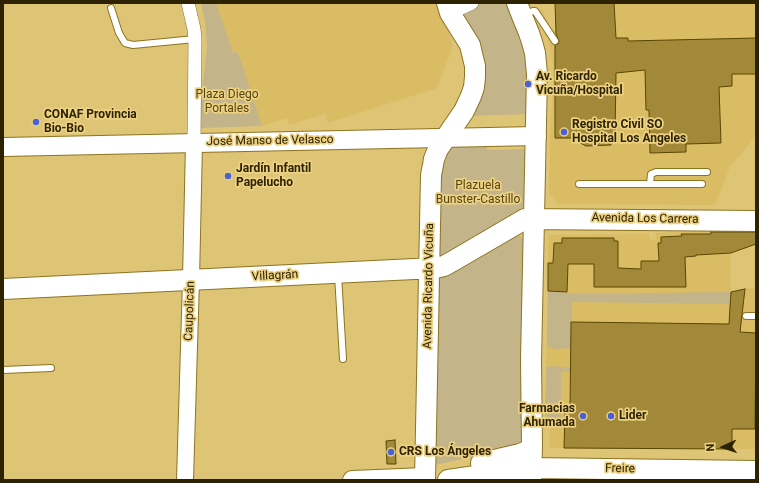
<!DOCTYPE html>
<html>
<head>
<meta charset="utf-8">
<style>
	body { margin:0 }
	#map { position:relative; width:759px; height:483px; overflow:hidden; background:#dec475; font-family:Roboto,sans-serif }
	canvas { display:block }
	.frame { position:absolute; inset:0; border:4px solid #2d2201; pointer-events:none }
	.north { position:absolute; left:703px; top:427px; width:40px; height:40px; -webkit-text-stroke:3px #ecd182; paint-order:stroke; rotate:267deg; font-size:11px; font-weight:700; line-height:16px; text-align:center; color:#2d2201 }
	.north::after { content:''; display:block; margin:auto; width:14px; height:18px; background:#2d2201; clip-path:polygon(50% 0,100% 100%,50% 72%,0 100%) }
</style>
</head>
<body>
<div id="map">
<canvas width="759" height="483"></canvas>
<div class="frame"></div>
<div class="north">N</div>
</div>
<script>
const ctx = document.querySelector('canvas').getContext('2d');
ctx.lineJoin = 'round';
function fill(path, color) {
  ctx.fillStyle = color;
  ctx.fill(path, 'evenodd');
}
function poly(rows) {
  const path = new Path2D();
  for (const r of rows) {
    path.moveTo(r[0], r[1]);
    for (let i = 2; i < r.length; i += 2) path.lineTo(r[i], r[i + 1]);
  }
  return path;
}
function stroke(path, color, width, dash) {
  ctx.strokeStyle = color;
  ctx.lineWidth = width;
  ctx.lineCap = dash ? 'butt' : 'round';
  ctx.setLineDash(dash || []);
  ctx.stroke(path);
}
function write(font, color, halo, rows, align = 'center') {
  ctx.font = font + ' Roboto,sans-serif';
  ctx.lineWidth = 3.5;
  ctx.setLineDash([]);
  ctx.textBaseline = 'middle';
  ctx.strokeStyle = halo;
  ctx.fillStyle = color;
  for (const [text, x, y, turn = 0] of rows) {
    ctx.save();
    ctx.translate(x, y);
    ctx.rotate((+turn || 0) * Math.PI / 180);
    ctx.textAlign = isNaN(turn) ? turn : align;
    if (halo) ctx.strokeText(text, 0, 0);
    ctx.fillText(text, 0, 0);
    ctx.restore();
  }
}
fill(poly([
	[216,3,439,3,453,46,437,88,328,123,325,114,289,125,287,118,262,126,238,52,233,53],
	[555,3,756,3,756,136,730,167,715,205,558,204,549,193,550,132,553,88,553,66,550,48,548,41,538,21,530,15,534,5,538,8,543,11,551,28,555,32],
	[730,230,731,291,756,287,756,449,549,448,550,426,545,426,548,263,548,235,649,234,650,240,656,240,656,233]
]), '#dabc65');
fill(poly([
	[201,3,216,3,233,53,238,52,262,126,198,128,207,47,205,21],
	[452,3,513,3,525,32,531,114,464,116,475,93],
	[487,140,487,150,532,149,531,217,431,265,442,147],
	[517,235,521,237,525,241,525,445,512,449,434,465,438,269],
	[548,291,582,294,731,292,729,324,729,304,572,302,571,348,555,349,547,347],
	[554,366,571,368,570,372,561,372,561,426,545,426,546,367]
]), '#c3b489');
const building = poly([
	[555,3,614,3,616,38,628,38,628,41,756,38,756,74,732,74,732,86,719,87,721,143,686,144,686,152,650,153,649,110,646,110,645,70,616,73,615,136,611,136,611,145,586,146,571,138,555,138,555,45,558,44,559,41,556,34,555,3],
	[711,232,756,232,756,244,731,253,696,255,696,256,685,257,686,287,594,287,594,264,568,264,567,292,548,291,548,263,553,263,554,243,562,243,562,238,614,238,614,241,618,241,618,268,641,269,641,261,659,261,658,243,661,243,661,237,682,236,681,234,711,234,711,232],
	[745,289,740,332,756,333,755,429,732,429,732,449,564,448,565,410,570,410,571,322,729,324,731,292,745,289],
	[395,440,396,464,387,464,386,441,395,440]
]);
fill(building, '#a28839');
stroke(building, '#594701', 1);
const service = poly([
	[111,8,119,33,125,43,133,45,195,39],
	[525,14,533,11,535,11,555,41],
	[579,184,702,184],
	[650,184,651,174,656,172,707,172],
	[338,275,343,359],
	[746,316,756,316],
	[3,370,51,368]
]);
const minor = poly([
	[188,3,194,29,195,39,194,143],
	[450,13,472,3]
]);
const tertiary = poly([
	[185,480,191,280,194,143]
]);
const secondary = poly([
	[3,147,537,136],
	[352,480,425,477]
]);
const primary = poly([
	[517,3,522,16,529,33,532,42,535,53,537,74,531,361,532,446,531,480],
	[3,289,435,268,444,266,453,261,525,219,756,221],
	[481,463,520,454,527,451,532,446],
	[425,480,431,175,433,165,434,159,438,149,464,111,471,96,474,87,475,77,475,66,470,45,450,13,447,3],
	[448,480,531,468,756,471]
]);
stroke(service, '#8d7422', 8);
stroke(minor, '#8d7422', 14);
stroke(tertiary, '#8d7422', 18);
stroke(secondary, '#8d7422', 20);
stroke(primary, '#8d7422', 22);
stroke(service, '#fff', 6);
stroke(minor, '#fff', 13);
stroke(tertiary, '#fff', 16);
stroke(secondary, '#fff', 18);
stroke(primary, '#fff', 20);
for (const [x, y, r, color] of [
	[528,84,4,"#4a61d5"],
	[36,122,4,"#4a61d5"],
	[564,132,4,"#4a61d5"],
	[228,176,4,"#4a61d5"],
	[583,416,4,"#4a61d5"],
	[611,416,4,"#4a61d5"],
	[391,452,4,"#4a61d5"]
]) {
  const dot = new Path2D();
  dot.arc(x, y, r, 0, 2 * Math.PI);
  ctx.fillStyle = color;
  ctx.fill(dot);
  stroke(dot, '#ecd182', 1.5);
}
write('bold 12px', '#2d2201', '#ecd182', [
	["Av. Ricardo",536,77],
	["Vicuña/Hospital",536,91],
	["CONAF Provincia",44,115],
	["Bio-Bio",44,129],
	["Registro Civil SO",572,125],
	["Hospital Los Angeles",572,139],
	["Jardín Infantil",236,169],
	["Papelucho",236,183],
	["Farmacias",575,409,"right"],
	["Ahumada",575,423,"right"],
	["Lider",619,416],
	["CRS Los Ángeles",399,452]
], 'left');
write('12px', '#564510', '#ecd182', [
	["Plaza Diego",227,95],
	["Portales",227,109],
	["Plazuela",478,186],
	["Bunster-Castillo",478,200]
]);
write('12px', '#2d2201', '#ecd182', [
	["José Manso de Velasco",270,141,-1],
	["Avenida Los Carrera",645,219,1],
	["Villagrán",275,276,-3],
	["Avenida Ricardo Vicuña",429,286,-89],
	["Caupolicán",190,311,-88],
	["Freire",620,469,1]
]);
</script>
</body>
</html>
